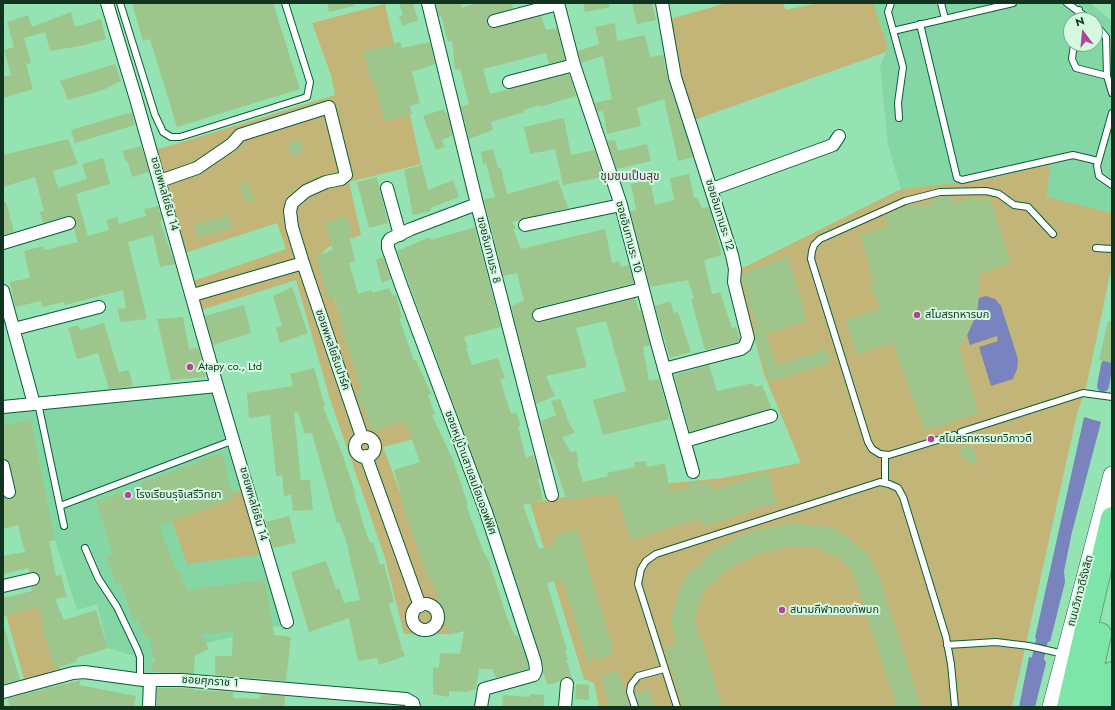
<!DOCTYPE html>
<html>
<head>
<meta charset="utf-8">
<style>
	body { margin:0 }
	#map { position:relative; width:1115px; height:710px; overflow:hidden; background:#95e2b3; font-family:Jost,sans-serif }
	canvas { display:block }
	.frame { position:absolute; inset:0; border:4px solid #133321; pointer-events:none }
	.north { position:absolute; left:1063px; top:12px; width:40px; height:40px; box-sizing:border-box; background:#d4f9e1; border:1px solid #87aa94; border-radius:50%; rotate:344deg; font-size:11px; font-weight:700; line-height:16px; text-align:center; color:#133321 }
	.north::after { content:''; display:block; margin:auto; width:14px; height:18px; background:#b5439e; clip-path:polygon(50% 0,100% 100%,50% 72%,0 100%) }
</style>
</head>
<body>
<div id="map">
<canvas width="1115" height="710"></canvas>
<div class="frame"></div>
<div class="north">N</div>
</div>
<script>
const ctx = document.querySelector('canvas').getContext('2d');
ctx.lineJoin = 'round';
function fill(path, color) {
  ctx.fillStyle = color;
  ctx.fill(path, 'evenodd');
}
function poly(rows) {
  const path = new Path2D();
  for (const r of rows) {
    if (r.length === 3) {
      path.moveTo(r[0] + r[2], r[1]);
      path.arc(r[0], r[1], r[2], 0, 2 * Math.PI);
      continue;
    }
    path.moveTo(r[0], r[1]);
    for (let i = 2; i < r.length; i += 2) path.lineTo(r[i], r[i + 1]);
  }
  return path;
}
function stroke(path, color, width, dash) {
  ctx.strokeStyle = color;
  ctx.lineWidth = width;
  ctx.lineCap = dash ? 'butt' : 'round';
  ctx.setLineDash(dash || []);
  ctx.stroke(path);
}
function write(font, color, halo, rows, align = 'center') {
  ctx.font = font + ' Jost,"Noto Sans Thai",sans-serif';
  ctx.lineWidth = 4;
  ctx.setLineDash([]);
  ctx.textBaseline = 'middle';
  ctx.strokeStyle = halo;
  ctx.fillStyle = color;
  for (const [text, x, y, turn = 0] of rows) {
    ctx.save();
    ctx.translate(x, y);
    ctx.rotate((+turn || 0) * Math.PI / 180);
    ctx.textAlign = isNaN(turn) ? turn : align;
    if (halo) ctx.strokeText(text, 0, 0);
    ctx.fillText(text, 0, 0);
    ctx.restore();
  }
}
fill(poly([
	[873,3,1090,3,1112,21,1112,213,1047,197,1049,164,988,179,901,189,888,145,880,66,888,48],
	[1071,20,1095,20,1095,44,1071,44],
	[214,393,282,625,153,656,151,675,136,674,134,656,108,648,97,604,77,610,55,540,23,546,3,450,3,411]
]), '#84d7a4');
fill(poly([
	[727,3,783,3,786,10,818,3,873,3,888,48,886,52,694,120,678,64,670,19],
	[385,4,421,164,349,182,361,235,328,247,320,255,376,425,406,417,414,439,383,447,435,584,450,634,404,634,385,558,330,399,296,280,201,310,193,281,286,249,277,223,185,253,156,150,335,95,331,75,312,23],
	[1050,164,1047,197,1112,213,1112,265,1087,383,1077,414,1012,707,599,707,594,683,584,679,530,503,611,489,723,478,801,463,764,374,737,271,901,189,987,179],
	[245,488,263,554,187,564,171,518],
	[41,604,61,672,25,682,6,615]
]), '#c3b578');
fill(poly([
	[986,296,995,299,1001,306,1018,359,1017,369,1013,379,991,386,979,347,998,341,997,336,970,345,967,335,974,320,979,298],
	[1084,417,1101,422,1072,532,1064,571,1065,582,1050,642,1035,638],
	[1029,657,1045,660,1046,663,1035,707,1019,707]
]), '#7983be');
stroke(poly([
	[1103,386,1107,365],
	[1034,674,1046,624]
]), '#7983be', 12);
fill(poly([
	[132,3,273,3,300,89,177,127,150,39,143,41],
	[327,3,353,3,354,6,329,12],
	[399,3,413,3,418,20,402,26,399,16,403,15],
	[436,3,461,3,462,8,477,3,512,3,513,8,488,16,487,23,492,28,541,16,546,30,557,28,565,60,549,64,546,53,483,69,490,94,569,74,576,96,540,107,539,105,523,110,524,112,491,122,493,130,469,139,461,107,469,104,460,69,455,70,452,41,448,42,441,16,439,17],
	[583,3,609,3,610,7,585,12],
	[632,3,652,3,656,20,637,24],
	[71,12,75,27,101,19,106,39,85,45,50,51,45,32,24,38,31,63,26,64,33,89,3,98,3,77,11,75,4,50,14,47,7,22,28,15,32,27],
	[615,23,617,41,645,35,650,57,663,55,668,79,693,157,678,161,664,99,637,108,641,126,607,134,603,111,598,112,595,103,612,99,603,56,581,63,578,51,599,44,595,27],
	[400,42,402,48,430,42,435,64,412,72,420,103,410,106,412,114,384,121,374,81,371,82,363,52],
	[115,64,121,81,103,90,68,100,60,81],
	[444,109,445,113,447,112,453,135,442,140,445,147,436,150,423,116],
	[132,112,135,125,75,143,71,130],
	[564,118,571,155,595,150,603,177,563,185,555,149,530,154,524,127],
	[68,139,78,164,53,171,58,188,87,179,82,164,103,158,110,184,76,194,88,236,109,230,106,220,117,217,119,224,146,216,144,209,158,206,162,220,160,221,175,264,160,267,153,235,128,242,147,319,120,322,118,309,126,308,123,290,65,305,64,302,42,307,41,301,15,307,10,282,30,278,24,251,43,246,44,250,78,242,74,229,76,224,74,217,67,216,43,223,40,212,44,211,35,177,3,187,3,155],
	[300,140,303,153,291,156,288,143],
	[615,140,618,151,647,144,651,161,617,169,607,141],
	[141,146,149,172,132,177,128,162,126,162,122,151],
	[493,149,498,168,501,168,507,194,558,180,568,208,512,222,516,229,513,229,521,249,605,229,612,263,619,261,621,267,629,265,634,283,537,308,532,313,533,320,541,322,635,298,639,311,641,310,650,345,643,347,649,381,659,379,670,419,603,435,593,400,626,391,606,321,576,328,587,367,546,376,555,396,536,404,511,306,524,301,517,273,503,276,484,200,495,197,486,163,483,164,481,152],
	[422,165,428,190,453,180,459,197,430,208,431,211,413,215,404,170],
	[689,174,694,198,697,197,702,208,709,207,722,255,704,260,712,294,720,292,732,328,736,327,740,339,738,342,705,350,691,299,694,299,688,280,650,287,630,211,636,210,631,184,650,180,655,205,674,200,670,178],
	[377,177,388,223,369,228,357,182],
	[248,183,254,200,248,204,239,185],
	[943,196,952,196,954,203,976,197,977,202,990,197,1011,263,979,274,978,307,969,331,959,348,979,413,925,431,893,343,857,355,846,320,880,308,869,284,874,282,860,235,887,226,884,217,901,208,906,206,932,205,930,201],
	[3,202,6,202,14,232,3,235],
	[229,215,232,228,197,238,194,225],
	[347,216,353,234,349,235,355,261,349,263,358,294,371,290,372,293,389,288,393,296,396,295,402,317,399,318,414,361,416,360,431,394,428,395,435,414,432,415,453,460,468,505,466,505,484,553,489,561,507,618,515,636,518,635,528,664,528,669,496,678,492,669,479,669,476,689,466,692,449,691,449,697,433,694,433,667,439,668,440,653,460,654,464,631,449,635,433,581,429,582,400,498,402,497,394,470,420,462,405,421,372,431,363,404,360,405,356,392,361,390,346,341,345,342,340,323,342,322,334,296,329,298,322,280,324,280,316,256,333,250,325,223],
	[475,227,501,327,464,337,468,348,466,349,472,365,498,358,505,378,500,380,511,414,516,413,519,420,520,426,518,427,526,458,533,455,540,478,538,479,543,500,523,505,539,549,556,544,554,536,577,529,613,650,610,655,595,660,592,650,590,668,562,579,547,583,567,650,565,651,568,660,566,660,572,678,564,677,560,681,548,685,543,673,542,660,493,510,397,251,430,237,431,240],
	[788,256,807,321,766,334,776,366,826,349,830,363,769,382,754,332,758,330,742,279,742,274],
	[383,257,391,279,382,283,376,260],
	[292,287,308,333,280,343,276,328,282,326,273,296],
	[670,301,674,313,678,312,691,352,670,358,655,306],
	[244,305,251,333,213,345,205,316],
	[183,317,189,349,198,348,206,377,171,380,157,319],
	[1108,321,1112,321,1112,363,1099,360],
	[104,323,119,372,129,370,133,386,109,389,98,353,77,359,68,328,78,325,80,330],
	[709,365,717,391,753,383,754,387,762,385,772,409,690,432,674,375],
	[314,368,325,406,323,407,342,453,356,495,354,495,361,515,360,515,370,543,373,542,380,565,384,564,394,602,389,604,402,649,400,649,403,650,405,656,379,665,377,658,358,661,349,618,309,632,291,572,326,561,336,589,339,588,344,603,360,600,348,550,349,549,339,522,337,523,312,433,305,434,298,412,294,413,301,480,310,480,313,510,293,511,291,495,284,496,282,475,276,476,270,415,249,418,247,393,293,386,290,374],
	[560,399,569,423,575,433,562,437,571,452,576,451,579,463,577,463,583,482,608,476,607,473,635,467,634,462,646,461,647,467,665,463,670,492,691,486,689,482,711,484,713,490,768,472,777,502,703,527,700,518,631,540,616,494,600,496,600,495,567,501,554,462,549,452,541,421,556,415,551,401],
	[31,420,55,540,49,541,56,576,61,575,67,597,55,599,64,620,96,610,108,648,76,658,77,661,55,669,41,625,43,625,38,606,3,617,3,598,32,591,31,587,38,585,40,581,39,574,35,572,29,572,28,568,3,574,3,556,25,552,18,525,3,529,3,496,6,499,11,499,16,495,16,491,10,464,8,461,3,459,3,425],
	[972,445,978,465,968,462,961,456,959,449],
	[221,453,228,475,226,476,236,498,159,526,176,570,179,569,187,590,265,580,274,635,291,637,286,681,215,675,215,656,232,656,233,632,202,634,209,649,195,656,194,674,152,672,151,661,155,662,151,651,150,637,145,637,138,621,134,622,121,584,117,586,106,556,113,554,96,501,122,492,125,501,147,494,140,483],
	[289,516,296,543,273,548,266,522],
	[786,524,802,524,831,527,845,535,867,553,879,576,921,707,897,707,853,573,840,558,817,548,790,547,762,553,740,562,722,574,705,589,699,602,695,620,699,639,701,638,723,707,684,707,665,648,676,644,671,619,679,590,686,577,714,550,737,537,752,531],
	[3,630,5,630,20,680,3,684],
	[618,670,626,693,630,707,610,707,600,676],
	[81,680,79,685,136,696,134,707,10,707,8,698],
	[576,684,589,685,589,700,575,699],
	[157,688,182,688,194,689,194,690,233,692,233,698,260,699,261,694,285,696,284,707,157,707],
	[649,689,654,707,639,707,635,693],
	[530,694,544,695,544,707,502,707,503,695,530,697]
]), '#9ec68c');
const lane = poly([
	[120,3,155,115,163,132,171,137,180,137,307,97,310,82,285,3],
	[891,3,888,12,903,67,898,103,899,118],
	[941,3,945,19],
	[1067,3,1090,20],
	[1078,20,1079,10],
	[920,24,957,178,962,180,1073,155,1098,161],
	[1095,24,1106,37,1107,76,1112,93],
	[893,31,1013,3],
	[1074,44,1072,59,1076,68,1107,76],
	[1112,113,1097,166,1099,176,1112,185],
	[1096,248,1112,249],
	[38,403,64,526],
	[961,432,1083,393,1112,397],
	[954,435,889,455,880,454,872,449,868,442,811,259,812,251,814,245,820,239,905,201,940,192,986,191,999,194,1014,205,1028,207,1053,234],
	[885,455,885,483],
	[60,506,234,440],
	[85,548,98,578,117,607,137,649,140,657,140,679],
	[947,645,996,642,1029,646,1064,654],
	[635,707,630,692,631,685,638,676,664,669],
	[677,707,638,584,641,569,646,561,656,554,880,482,889,484,898,488,903,497,946,637,951,664,955,707]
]);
const street = poly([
	[107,3,136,99,217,386,287,622],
	[428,3,477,204,552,495],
	[558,3,574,65,621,205,657,343,693,472],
	[662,3,675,77,732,255,735,269,734,282,748,338,745,346,741,349,664,369],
	[494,21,558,4],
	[509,82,574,65],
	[160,181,197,168,232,144,240,135,329,107,346,175,341,179,326,182,306,191,292,203,290,211,292,227,303,263,362,437],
	[387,188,400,235],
	[712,189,833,145,839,136],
	[477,204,411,229,390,239,388,242,388,248,401,285,486,512,535,662,536,670,534,675,484,689,481,707],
	[525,225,621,205],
	[3,243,69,223],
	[3,291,34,404],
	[193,295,303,263],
	[539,315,642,289],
	[14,329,99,307],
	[3,407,217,386],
	[365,447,10],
	[685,441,771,416],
	[366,456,420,606],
	[3,466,9,492],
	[3,586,33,579],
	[425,617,13],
	[3,692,73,673,84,672,143,680,182,680,406,699,413,703,414,707],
	[149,707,150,680],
	[565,707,567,684]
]);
const secondary = poly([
	[1051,707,1112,475]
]);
const highway = poly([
	[1068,707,1112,518],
	[1084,707,1100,634],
	[1104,707,1112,673]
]);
stroke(lane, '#055f37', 8);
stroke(street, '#055f37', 14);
stroke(secondary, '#055f37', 18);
stroke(highway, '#59a779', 24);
stroke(lane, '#fff', 6);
stroke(street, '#fff', 12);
stroke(secondary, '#fff', 17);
stroke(highway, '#7ee5a9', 22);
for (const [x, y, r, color] of [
	[917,315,4,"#b5439e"],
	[190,367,4,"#b5439e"],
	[931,439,4,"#b5439e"],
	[128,495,4,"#b5439e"],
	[782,610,4,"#b5439e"]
]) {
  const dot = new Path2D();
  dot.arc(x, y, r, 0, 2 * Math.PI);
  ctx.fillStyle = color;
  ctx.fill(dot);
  stroke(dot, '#d4f9e1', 1.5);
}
write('11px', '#133321', '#d4f9e1', [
	["ซอยพหลโยธิน 14",164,194,74],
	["ซอยอินทามระ 12",719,215,73],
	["ซอยอินทามระ 10",628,237,75],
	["ซอยอินทามระ 8",488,250,76],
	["ซอยพหลโยธินปาร์ค",332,350,71],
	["ซอยหมู่บ้านสายลมโฮมออฟฟิศ",470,473,70],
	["ซอยพหลโยธิน 14",253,504,74],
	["ถนนวิภาวดีรังสิต",1081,591,-75],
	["ซอยศุภราช 1",210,682,4]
]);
write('11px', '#133321', '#d4f9e1', [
	["สโมสรทหารบก",925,315],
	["Atapy co., Ltd",198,367],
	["สโมสรทหารบกวิภาวดี",939,439],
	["โรงเรียนรุจิเสรีวิทยา",136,495],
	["สนามกีฬากองทัพบก",790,610]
], 'left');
write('12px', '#622a55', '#d4f9e1', [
	["ชุมชนเป็นสุข",630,177]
]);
</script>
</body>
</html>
